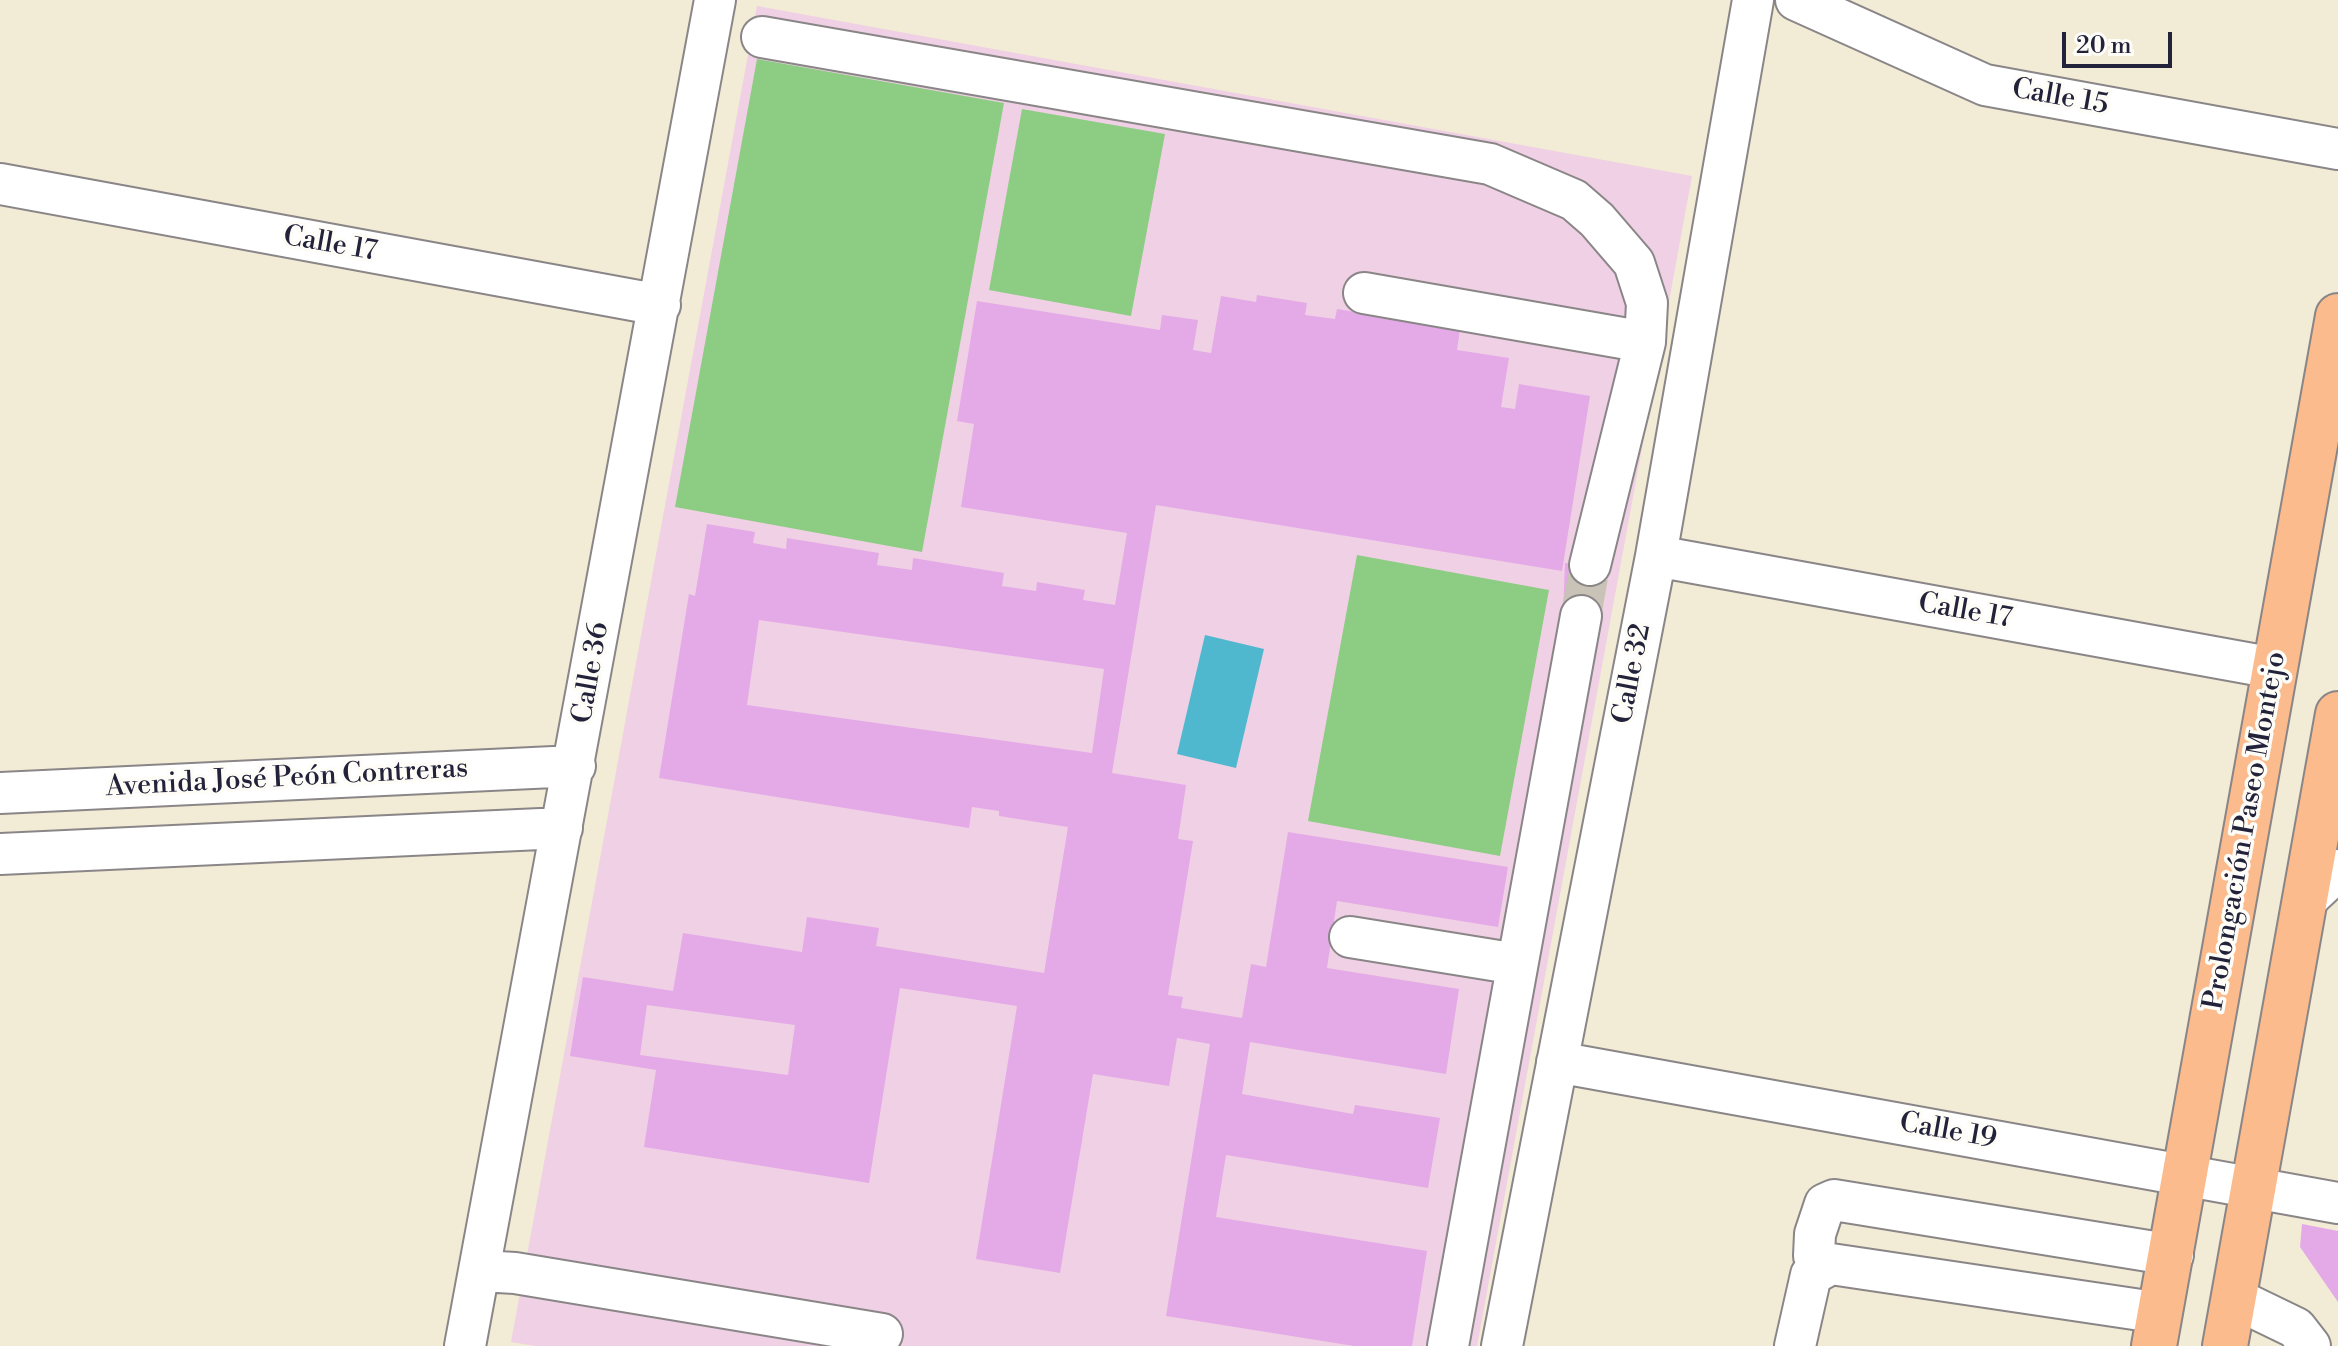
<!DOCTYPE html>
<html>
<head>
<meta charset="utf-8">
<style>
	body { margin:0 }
	#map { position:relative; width:2338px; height:1346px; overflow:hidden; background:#f2ebd5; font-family:"Libre Bodoni",serif }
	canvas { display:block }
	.scale { position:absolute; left:2062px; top:32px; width:110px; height:36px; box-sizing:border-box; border:4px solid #22223b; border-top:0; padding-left:10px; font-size:24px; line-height:28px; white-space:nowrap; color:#22223b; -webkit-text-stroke:6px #fdfcf7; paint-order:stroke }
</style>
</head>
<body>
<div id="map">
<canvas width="2338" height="1346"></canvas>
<div class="scale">20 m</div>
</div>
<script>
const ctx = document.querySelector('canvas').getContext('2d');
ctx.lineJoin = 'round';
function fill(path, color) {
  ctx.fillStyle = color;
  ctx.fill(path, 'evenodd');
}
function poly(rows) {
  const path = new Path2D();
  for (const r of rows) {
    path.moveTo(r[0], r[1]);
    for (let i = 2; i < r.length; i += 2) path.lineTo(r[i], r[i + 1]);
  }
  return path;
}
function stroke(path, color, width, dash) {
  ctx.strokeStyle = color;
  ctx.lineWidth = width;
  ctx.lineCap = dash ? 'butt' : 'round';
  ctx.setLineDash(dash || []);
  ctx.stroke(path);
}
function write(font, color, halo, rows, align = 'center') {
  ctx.font = font + ' "Libre Bodoni",serif';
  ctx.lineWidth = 7;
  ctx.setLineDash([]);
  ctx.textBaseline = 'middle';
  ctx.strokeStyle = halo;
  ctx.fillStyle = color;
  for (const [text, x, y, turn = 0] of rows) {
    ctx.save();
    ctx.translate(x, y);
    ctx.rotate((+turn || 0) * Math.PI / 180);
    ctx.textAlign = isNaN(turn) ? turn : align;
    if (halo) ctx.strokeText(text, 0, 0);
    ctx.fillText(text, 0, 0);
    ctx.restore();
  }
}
fill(poly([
	[757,6,1692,176,1477,1346,535,1346,511,1342]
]), '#f0d0e4');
fill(poly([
	[757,59,1004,103,922,552,675,507],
	[1022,109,1165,134,1131,316,989,290],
	[1357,555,1549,590,1500,856,1308,821]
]), '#8dcd83');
fill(poly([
	[1205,635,1264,649,1236,768,1177,754]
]), '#50b8ce');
fill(poly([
	[1257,295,1307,303,1305,315,1335,319,1337,309,1460,329,1457,350,1509,358,1501,407,1515,409,1519,384,1590,396,1562,571,1156,505,1112,773,1186,785,1178,839,1193,841,1168,995,1183,997,1181,1008,1242,1018,1251,964,1266,967,1288,832,1508,867,1498,927,1337,901,1327,968,1459,989,1446,1074,1250,1042,1242,1094,1353,1114,1355,1105,1440,1118,1428,1188,1226,1155,1216,1217,1427,1251,1412,1346,1354,1346,1166,1316,1210,1044,1177,1038,1169,1086,1093,1074,1060,1273,976,1259,1017,1006,900,988,869,1183,644,1147,656,1070,570,1056,583,977,673,991,683,933,802,952,807,917,879,928,876,946,1044,973,1068,827,999,816,999,811,972,807,969,828,659,778,689,594,695,596,707,524,755,532,753,543,786,549,787,538,879,553,877,565,912,570,913,558,1004,573,1002,586,1036,591,1037,582,1085,590,1083,600,1115,605,1127,533,961,507,974,424,957,421,977,301,1160,330,1162,315,1198,320,1193,350,1211,353,1221,296,1256,302],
	[759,620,1104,669,1092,753,747,705],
	[647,1005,795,1025,788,1075,640,1055],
	[1565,563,1604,565,1602,617,1563,616],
	[2302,1224,2338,1231,2338,1302,2300,1247]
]), '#e4aae7');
stroke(poly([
	[1581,616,1590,565]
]), '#c8c3b6', 40, [40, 20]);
const minor = poly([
	[1796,0,1985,85,2338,149],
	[762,37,1490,164,1574,200,1597,220,1634,263,1647,303,1645,342,1590,565],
	[0,184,660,305],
	[1364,293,1645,342],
	[1656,556,2274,668],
	[0,793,575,766],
	[0,854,562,828],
	[2304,902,2338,870],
	[1350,937,1517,964],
	[1557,1062,2338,1203],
	[1820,1269,1814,1256,1815,1234,1825,1204,1834,1200,2173,1255],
	[481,1271,515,1273,882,1334],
	[2234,1298,2296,1328,2310,1346],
	[465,1346,715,0],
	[1448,1346,1581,616],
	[1502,1346,1656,556,1753,0],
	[1795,1346,1811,1275,1831,1264,2161,1313]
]);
const major = poly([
	[2154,1346,2338,316],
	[2225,1346,2338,714]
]);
stroke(minor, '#8a8688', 44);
stroke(major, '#8a8688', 48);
stroke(minor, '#fff', 40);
stroke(major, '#fbbb8d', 44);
write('28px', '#22223b', '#fdfcf7', [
	["Calle 15",2060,98,10],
	["Calle 17",330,245,10],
	["Calle 17",1965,612,10],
	["Calle 36",592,673,-80],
	["Calle 32",1633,674,-79],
	["Avenida José Peón Contreras",287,779,-3],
	["Prolongación Paseo Montejo",2246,831,-80],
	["Calle 19",1948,1132,10]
]);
</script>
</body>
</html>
